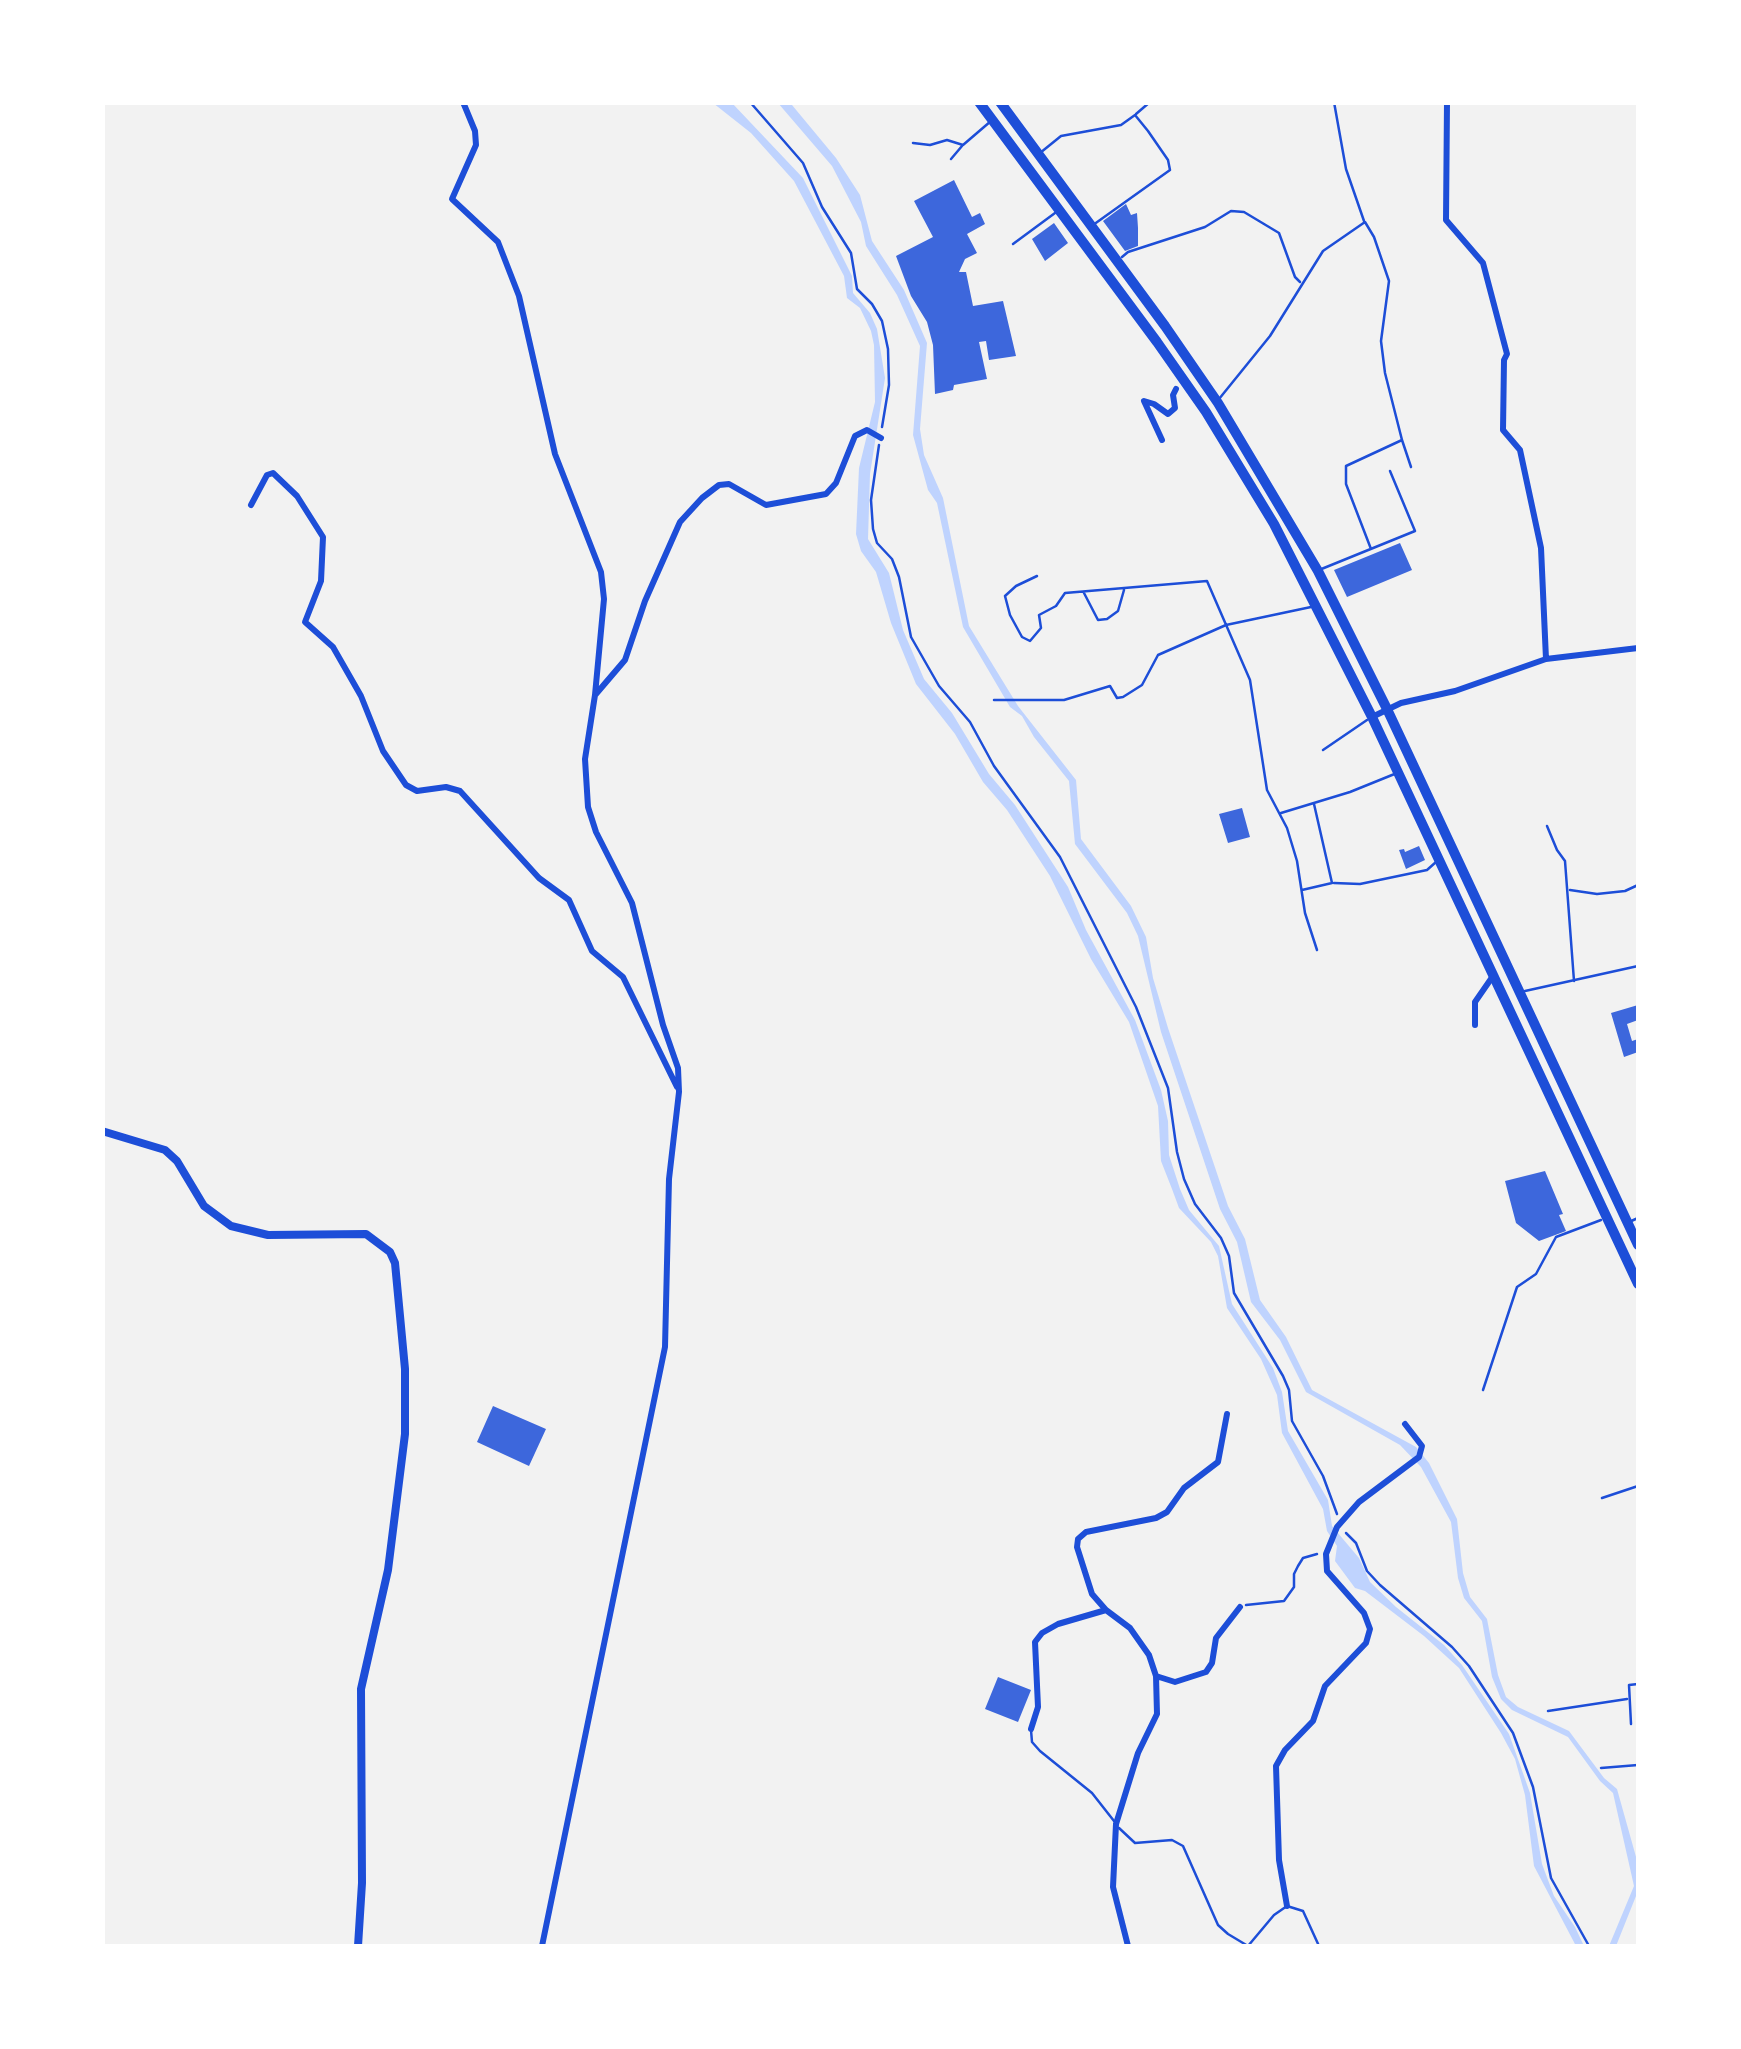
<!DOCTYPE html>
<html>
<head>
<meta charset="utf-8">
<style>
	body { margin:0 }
	#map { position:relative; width:1741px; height:2049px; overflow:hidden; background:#f2f2f2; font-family:"IBM Plex Sans",sans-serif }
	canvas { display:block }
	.frame { position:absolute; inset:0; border:105px solid #fff; pointer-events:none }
</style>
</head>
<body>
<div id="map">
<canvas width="1741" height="2049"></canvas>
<div class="frame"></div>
</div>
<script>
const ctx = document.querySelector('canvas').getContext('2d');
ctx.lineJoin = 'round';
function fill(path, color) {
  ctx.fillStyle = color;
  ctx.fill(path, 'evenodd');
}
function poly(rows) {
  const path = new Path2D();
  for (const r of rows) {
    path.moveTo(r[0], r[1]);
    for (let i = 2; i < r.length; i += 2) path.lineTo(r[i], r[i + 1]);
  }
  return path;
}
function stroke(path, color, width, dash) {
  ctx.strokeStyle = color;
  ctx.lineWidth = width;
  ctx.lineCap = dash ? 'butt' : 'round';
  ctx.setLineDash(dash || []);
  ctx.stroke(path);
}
fill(poly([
	[713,103,732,103,803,178,852,276,853,293,870,313,877,329,885,378,870,474,868,539,889,573,903,630,924,679,952,713,989,774,1015,805,1068,887,1086,930,1135,1020,1161,1090,1168,1121,1169,1155,1180,1189,1189,1210,1219,1246,1232,1304,1273,1368,1282,1392,1288,1431,1328,1500,1332,1526,1359,1558,1370,1582,1396,1607,1444,1645,1462,1665,1509,1734,1530,1793,1542,1864,1554,1896,1575,1927,1584,1946,1576,1946,1534,1866,1525,1795,1515,1759,1501,1733,1459,1668,1424,1636,1365,1591,1355,1588,1335,1561,1337,1546,1327,1531,1323,1509,1282,1433,1277,1395,1261,1359,1227,1308,1218,1256,1211,1242,1179,1208,1172,1189,1161,1161,1158,1106,1129,1022,1091,959,1050,876,1007,810,983,782,955,734,916,684,891,623,876,572,861,551,856,534,859,468,875,402,874,345,871,331,860,308,847,298,844,276,794,181,751,133],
	[778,103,792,105,836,158,860,195,872,241,904,290,927,343,920,429,924,455,943,498,969,626,1018,706,1076,780,1081,839,1131,906,1146,937,1153,978,1168,1028,1228,1206,1245,1239,1260,1300,1286,1337,1312,1390,1416,1447,1429,1463,1457,1519,1463,1573,1470,1597,1487,1619,1498,1675,1506,1697,1518,1707,1569,1731,1604,1778,1617,1789,1638,1864,1638,1891,1616,1946,1609,1946,1634,1886,1613,1793,1600,1781,1568,1737,1512,1710,1501,1699,1492,1677,1482,1621,1464,1598,1458,1578,1451,1522,1421,1467,1400,1445,1306,1392,1280,1340,1251,1302,1237,1242,1220,1209,1161,1032,1138,936,1127,913,1075,844,1069,781,1034,737,1022,716,1010,707,963,627,937,503,928,490,913,435,920,346,897,295,866,246,861,222,832,166]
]), '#bfd3fe');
fill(poly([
	[954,180,972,217,980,213,985,224,967,234,977,253,965,259,959,272,966,272,973,306,1003,301,1016,356,989,360,986,341,979,342,987,379,954,385,953,390,935,394,933,345,927,322,911,296,896,256,933,237,914,201],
	[1126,204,1131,215,1137,213,1138,228,1138,246,1125,251,1103,221],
	[1054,223,1068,243,1045,261,1032,239],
	[1400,543,1412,570,1347,597,1334,570],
	[1242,808,1250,837,1228,843,1219,814],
	[1419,846,1425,860,1406,869,1399,850,1404,849,1405,852],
	[1638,1005,1638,1020,1627,1024,1632,1041,1638,1039,1638,1052,1624,1057,1611,1013],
	[1545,1171,1563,1214,1559,1215,1566,1231,1539,1241,1516,1223,1505,1181],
	[493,1406,546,1429,529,1466,477,1442],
	[998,1677,1031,1690,1018,1722,985,1709]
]), '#3d67dc');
stroke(poly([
	[750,102,803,163,822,207,851,253,857,289,872,304,882,321,888,349,889,385,882,427],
	[879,445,871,500,873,529,877,543,892,559,899,577,911,637,939,686,970,722,994,766,1060,857,1136,1007,1168,1088,1177,1152,1184,1179,1195,1204,1221,1238,1229,1256,1234,1293,1283,1376,1289,1390,1292,1421,1323,1476,1337,1514],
	[1346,1533,1356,1543,1367,1571,1380,1585,1452,1647,1469,1666,1513,1733,1533,1787,1551,1878,1589,1946],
	[1246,1605,1284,1601,1294,1587,1294,1574,1298,1566,1303,1558,1317,1554]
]), '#1d4ed8', 2.5);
stroke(poly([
	[1334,102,1346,169,1364,221],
	[1136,114,1150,102],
	[913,143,930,145,947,140,963,145,991,121],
	[1040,153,1061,136,1121,125,1135,115,1148,131,1168,160,1170,170,1093,225],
	[951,159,962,146],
	[1013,244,1055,213],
	[1122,257,1128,252,1205,227,1231,211,1244,212,1279,233,1295,277,1300,282],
	[1219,399,1270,336,1323,251,1365,222,1374,237,1389,281,1381,341,1385,373,1402,440],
	[1371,549,1346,484,1346,466,1402,440,1411,467],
	[1319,570,1415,531,1390,471],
	[1037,576,1016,586,1005,596,1010,615,1022,637,1030,641,1041,628,1039,615,1056,606,1065,593,1207,581,1250,680,1267,790,1287,828,1297,861,1305,913,1317,950],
	[1084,593,1098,620,1107,619,1118,611,1124,590],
	[994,700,1064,700,1110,686,1117,698,1123,697,1142,685,1158,655,1226,625,1311,607],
	[1323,750,1367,720],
	[1281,813,1350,792,1397,773],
	[1547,826,1557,850,1565,861,1574,981],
	[1334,883,1360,884,1427,870,1436,862],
	[1302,890,1332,883,1314,804],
	[1570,890,1597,894,1625,891,1638,885],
	[1525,991,1638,966],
	[1629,1222,1638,1218],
	[1483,1390,1517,1287,1536,1274,1556,1237,1601,1220],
	[1602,1498,1638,1486],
	[1548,1711,1627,1699],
	[1631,1724,1629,1685,1638,1684],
	[1031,1730,1032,1742,1040,1751,1092,1793,1114,1821],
	[1601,1768,1638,1765],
	[1119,1828,1135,1843,1172,1840,1183,1846,1218,1925,1228,1934,1248,1946,1274,1915,1287,1906,1303,1911,1319,1946]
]), '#1d4ed8', 2.5);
stroke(poly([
	[463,102,475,131,476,145,452,199,498,242,519,296,555,454,601,572,604,599,595,695,585,759,588,807,596,832,632,903,663,1025,678,1068,679,1092,669,1179,665,1347,542,1946],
	[1447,102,1446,220,1483,263,1507,354,1504,360,1503,430,1520,450,1541,548,1546,659],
	[1162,440,1144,401,1154,404,1168,414,1175,408,1173,395,1176,389],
	[251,505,267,475,273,473,297,496,323,537,321,581,305,622,333,647,361,696,383,751,406,785,417,791,446,787,460,791,539,878,569,900,592,951,623,977,677,1087],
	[596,694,625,660,645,601,680,522,702,498,719,485,729,484,766,505,826,494,836,483,855,436,867,430,881,438],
	[1372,717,1401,703,1455,691,1546,659,1638,648],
	[1475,1025,1475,1002,1493,976],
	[1156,1676,1175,1682,1206,1672,1212,1663,1216,1638,1240,1607],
	[1031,1729,1038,1707,1035,1642,1042,1633,1058,1624,1106,1610],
	[1287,1906,1279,1860,1276,1766,1285,1750,1313,1721,1325,1686,1366,1643,1370,1629,1364,1613,1327,1571,1326,1554,1337,1527,1359,1502,1419,1457,1422,1446,1405,1424],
	[1128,1946,1113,1887,1116,1824,1138,1753,1157,1714,1156,1676,1149,1655,1130,1628,1106,1610,1092,1594,1077,1547,1078,1539,1086,1532,1156,1518,1167,1512,1184,1488,1218,1462,1227,1414]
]), '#1d4ed8', 6);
stroke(poly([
	[102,1131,165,1150,177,1161,204,1206,231,1226,268,1235,366,1234,390,1252,395,1263,405,1369,405,1434,388,1570,361,1689,362,1883,358,1946]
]), '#1d4ed8', 8);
stroke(poly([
	[979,102,1157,342,1206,412,1274,524,1372,717,1638,1284],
	[1000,102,1165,326,1218,403,1318,571,1387,709,1638,1245]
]), '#1d4ed8', 10);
</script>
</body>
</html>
